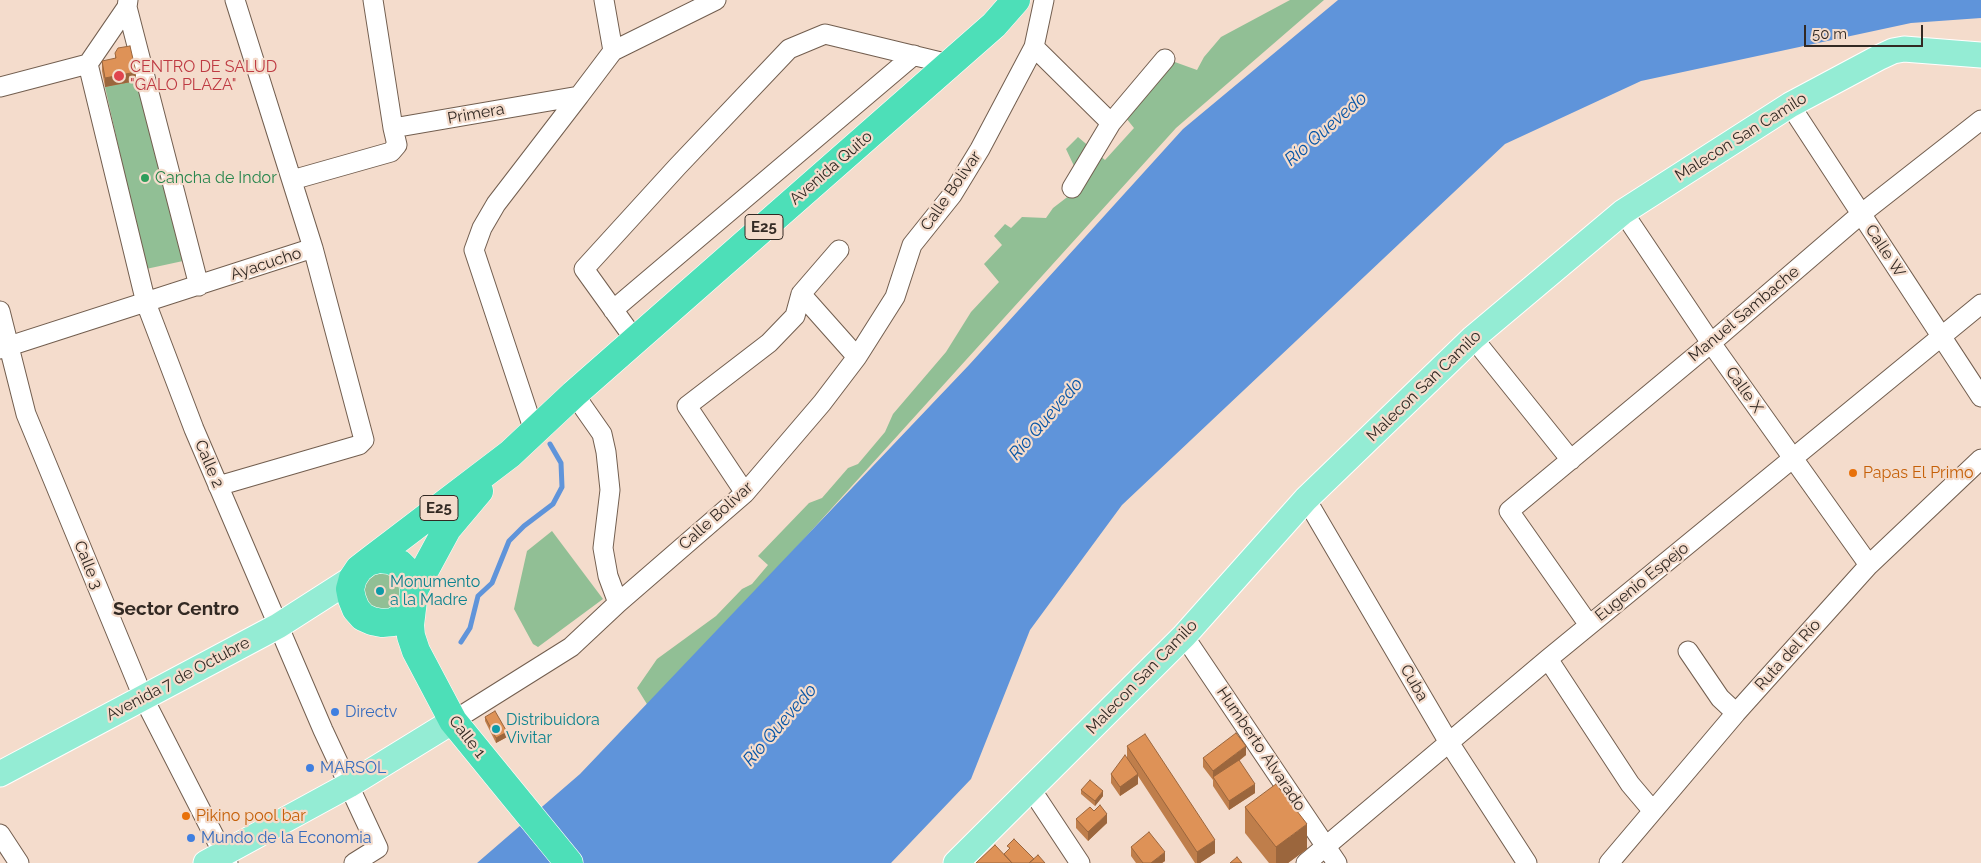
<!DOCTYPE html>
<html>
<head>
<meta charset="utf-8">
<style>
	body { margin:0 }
	#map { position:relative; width:1981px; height:863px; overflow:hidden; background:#f4dccc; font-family:Raleway,sans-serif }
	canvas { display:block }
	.scale { position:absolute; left:1804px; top:25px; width:119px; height:22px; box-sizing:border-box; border:2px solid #322923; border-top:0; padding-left:6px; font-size:15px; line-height:18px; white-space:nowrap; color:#322923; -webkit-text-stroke:4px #f4dccc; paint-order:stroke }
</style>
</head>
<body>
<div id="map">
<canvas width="1981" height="863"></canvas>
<div class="scale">50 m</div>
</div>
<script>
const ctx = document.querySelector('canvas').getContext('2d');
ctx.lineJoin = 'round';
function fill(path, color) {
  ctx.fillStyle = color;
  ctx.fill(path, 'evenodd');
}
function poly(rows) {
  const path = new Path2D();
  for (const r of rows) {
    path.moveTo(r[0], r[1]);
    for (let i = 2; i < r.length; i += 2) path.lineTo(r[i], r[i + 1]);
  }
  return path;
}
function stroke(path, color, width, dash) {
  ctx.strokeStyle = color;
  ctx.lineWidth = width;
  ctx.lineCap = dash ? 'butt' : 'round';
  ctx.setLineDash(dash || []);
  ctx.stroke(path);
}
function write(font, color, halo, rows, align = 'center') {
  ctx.font = font + ' Raleway,sans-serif';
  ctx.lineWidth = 4.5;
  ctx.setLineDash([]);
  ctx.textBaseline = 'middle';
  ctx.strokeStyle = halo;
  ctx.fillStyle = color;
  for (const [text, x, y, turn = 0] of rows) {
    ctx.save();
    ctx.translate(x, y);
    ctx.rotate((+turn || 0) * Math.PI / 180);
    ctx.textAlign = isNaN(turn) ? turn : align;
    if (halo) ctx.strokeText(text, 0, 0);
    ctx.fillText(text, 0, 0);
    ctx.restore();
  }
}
fill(poly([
	[1290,0,1324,0,1176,128,650,709,637,688,657,659,716,616,742,589,752,584,768,565,758,556,809,503,822,498,848,468,858,464,885,432,893,414,946,352,971,312,999,282,984,264,1002,245,994,236,1005,224,1011,228,1022,217,1046,218,1053,208,1083,185,1066,149,1078,137,1105,160,1134,128,1122,113,1172,61,1197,70,1204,57,1221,37],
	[143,79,183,261,146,269,105,87],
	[552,531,603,599,538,647,533,644,514,609,527,551],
	[377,569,403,579,399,609,368,611,360,583]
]), '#91bf95');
fill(poly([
	[1338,0,1981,0,1981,18,1911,23,1641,81,1505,144,1122,505,1030,630,971,779,891,863,477,863,580,774,969,365,1183,129]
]), '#5f94da');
stroke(poly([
	[461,642,470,628,478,596,492,583,509,541,524,526,553,504,562,487,561,463,550,444]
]), '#5f94da', 5);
const minor = poly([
	[128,0,127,7,199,286],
	[373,0,393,128,579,96,613,51,604,0],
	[1034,47,1111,123,1165,59],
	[613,51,716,0],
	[88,64,146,303,194,429,323,730,378,848,354,863],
	[0,87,88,64,127,7],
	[1790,105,1981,397],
	[292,180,391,152,397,145,393,128],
	[1072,188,1111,123],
	[1623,212,1711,343,1869,565],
	[839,250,801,294,857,357],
	[613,310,914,55],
	[0,311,26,414,143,697,228,863],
	[1473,338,1571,460],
	[635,340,584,269,677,167,789,49,825,34,949,64],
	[0,349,313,248,235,0],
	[574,394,602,434,606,452,610,490,603,548,608,576,618,603],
	[534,431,474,250,482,228,496,204,579,96],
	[218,486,359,445,364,440,313,248],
	[745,493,687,406,769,343,795,316,801,294],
	[1306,499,1448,741,1527,863],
	[1589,625,1509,511,1711,343,1861,214,1981,120],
	[1184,636,1337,863],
	[1688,651,1720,698,1736,713],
	[1548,659,1630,784,1652,810],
	[453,721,571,647,618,603,745,493,822,403,857,357,895,297,912,245,952,195,980,149,1034,47,1044,0],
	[1031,789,1080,863],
	[0,834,19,863],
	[1306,863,1548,659,1981,304],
	[1609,863,1736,713,1869,565,1981,459]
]);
const major = poly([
	[0,774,278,626,353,578],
	[206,863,349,785,453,721],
	[956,863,1184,636,1306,499,1473,338,1623,212,1790,105,1878,58,1893,51,1904,49,1981,55]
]);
const highway = poly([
	[368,562,379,559,389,560,400,564,407,571,412,580,414,590,413,600,409,609,402,617,393,622,382,623,372,621,363,617,356,609,352,599,350,589,353,578,359,569,368,562,510,454,574,394,994,25,1016,0],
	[414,590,447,529,479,491],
	[413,600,410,625,411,636,416,651,453,721,569,863]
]);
stroke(minor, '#725e4f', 21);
stroke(major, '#fff', 27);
stroke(highway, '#fff', 29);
stroke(minor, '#fff', 19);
stroke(major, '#94ecd4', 25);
stroke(highway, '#4ddfb8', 28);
fill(poly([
	[115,53,136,81,105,87,102,71,102,61,115,59],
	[485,717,507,737,496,743,485,721],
	[1127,746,1215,853,1200,863,1195,863,1138,776,1138,784,1120,796,1111,783,1111,774,1127,758],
	[1246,755,1239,761,1255,793,1229,810,1213,786,1213,780,1203,767,1203,758],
	[1081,790,1103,796,1095,806,1081,794],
	[1245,807,1307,849,1288,863,1269,863,1245,833],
	[1076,819,1107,823,1088,841,1076,828],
	[1131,847,1165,861,1162,863,1136,863,1131,856]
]), '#bf7e4b');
fill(poly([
	[136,72,136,81,105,87,105,78],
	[507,732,507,737,496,743,496,738],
	[1246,746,1246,755,1214,779,1213,777,1213,780,1213,771],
	[1138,774,1138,784,1120,796,1120,787],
	[1255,784,1255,793,1229,810,1229,801],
	[1103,791,1103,796,1095,806,1095,801],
	[1107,814,1107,823,1088,841,1088,832],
	[1307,824,1307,849,1288,863,1276,863,1276,847],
	[1215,840,1215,853,1200,863,1197,863,1197,852],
	[1165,852,1165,861,1162,863,1151,863]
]), '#9b663d');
const building = poly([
	[130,46,136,72,105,78,102,61,116,58,115,53,118,48,130,46],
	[495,711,507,732,496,738,485,717,495,711],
	[1236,733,1246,746,1213,771,1203,758,1236,733],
	[1145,734,1215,840,1197,852,1127,746,1145,734],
	[1125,755,1138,774,1120,787,1111,774,1125,755],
	[1239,760,1255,784,1229,801,1213,777,1239,760],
	[1090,780,1103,791,1095,801,1081,790,1090,780],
	[1276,784,1307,824,1276,847,1245,807,1276,784],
	[1100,805,1107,814,1088,832,1076,819,1090,807,1094,811,1100,805],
	[1149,832,1165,852,1151,863,1143,863,1131,847,1149,832],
	[1014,839,1034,859,1029,863,1012,863,1004,854,1010,848,1007,846,1014,839],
	[995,845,1012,863,976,863,995,845],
	[1038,855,1045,863,1029,863,1038,855],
	[1237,857,1242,863,1230,863,1237,857]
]);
fill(building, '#de9257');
stroke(building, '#9b663d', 1);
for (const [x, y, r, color] of [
	[119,76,6,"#e0444e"],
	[145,178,5,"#2e9e5b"],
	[1853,473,5,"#e8710a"],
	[380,591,5,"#0f9aa8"],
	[335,712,5,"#3f7fe0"],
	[496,729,5,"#0f9aa8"],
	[310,768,5,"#3f7fe0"],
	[186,816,5,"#e8710a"],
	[191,838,5,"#3f7fe0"]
]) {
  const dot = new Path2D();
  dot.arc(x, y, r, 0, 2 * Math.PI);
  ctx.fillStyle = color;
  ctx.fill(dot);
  stroke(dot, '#f4dccc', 2);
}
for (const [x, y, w] of [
	[764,227,38],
	[439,508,38]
]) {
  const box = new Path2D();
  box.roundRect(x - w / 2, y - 12.5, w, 25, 4);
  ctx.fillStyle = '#f4dccc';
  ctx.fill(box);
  stroke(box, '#322923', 1);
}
write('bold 15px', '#322923', null, [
	["E25",764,227],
	["E25",439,508]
]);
write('16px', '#be3a42', '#f4dccc', [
	["CENTRO DE SALUD",130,67],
	["\"GALO PLAZA\"",130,85]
], 'left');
write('16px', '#322923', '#f4dccc', [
	["Primera",476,114,-10],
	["Malecon San Camilo",1741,137,-32],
	["Avenida Quito",831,168,-41],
	["Calle Bolivar",951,191,-55],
	["Calle W",1885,251,57],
	["Ayacucho",266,264,-18],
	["Manuel Sambache",1744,314,-40],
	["Malecon San Camilo",1424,386,-44],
	["Calle X",1744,390,55],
	["Calle 2",209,464,67],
	["Calle Bolivar",716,516,-42],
	["Calle 3",88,565,68],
	["Eugenio Espejo",1642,582,-39],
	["Ruta del Río",1788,655,-48],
	["Malecon San Camilo",1142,677,-46],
	["Avenida 7 de Octubre",178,679,-28],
	["Cuba",1414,683,60],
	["Calle 1",467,737,52],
	["Humberto Alvarado",1261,749,56]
]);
write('16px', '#27864d', '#f4dccc', [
	["Cancha de Indor",155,178]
], 'left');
write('16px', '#c56008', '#f4dccc', [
	["Papas El Primo",1863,473],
	["Pikino pool bar",196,816]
], 'left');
write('16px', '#0d838f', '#f4dccc', [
	["Monumento",390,582],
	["a la Madre",390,600],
	["Distribuidora",506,720],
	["Vivitar",506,738]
], 'left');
write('16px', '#366cbe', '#f4dccc', [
	["Directv",345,712],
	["MARSOL",320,768],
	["Mundo de la Economia",201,838]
], 'left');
write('italic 18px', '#0655a7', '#f4dccc', [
	["Río Quevedo",1326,129,-41],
	["Río Quevedo",1046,419,-49],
	["Río Quevedo",780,725,-49]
]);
write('bold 19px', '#322923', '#f4dccc', [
	["Sector Centro",176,609]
]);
</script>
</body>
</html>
